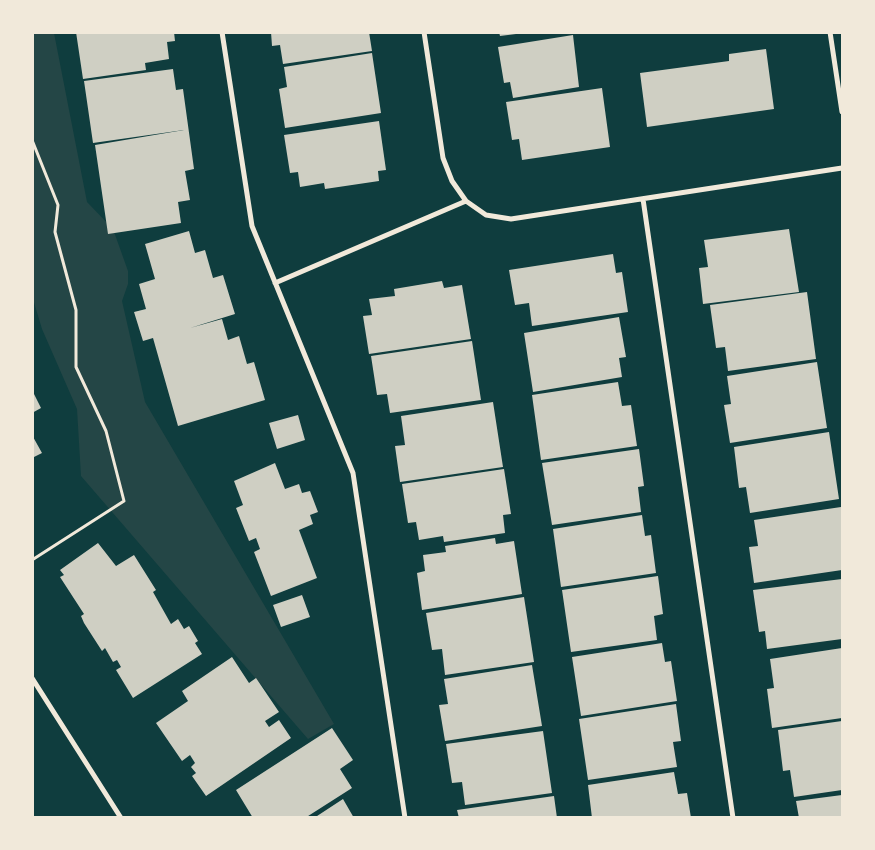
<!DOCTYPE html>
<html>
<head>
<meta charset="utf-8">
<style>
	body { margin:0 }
	#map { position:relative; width:875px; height:850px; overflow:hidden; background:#0f3d3e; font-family:Figtree,sans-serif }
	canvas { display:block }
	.frame { position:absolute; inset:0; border:34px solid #f1e9da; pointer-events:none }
</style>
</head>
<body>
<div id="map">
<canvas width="875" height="850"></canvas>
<div class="frame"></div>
</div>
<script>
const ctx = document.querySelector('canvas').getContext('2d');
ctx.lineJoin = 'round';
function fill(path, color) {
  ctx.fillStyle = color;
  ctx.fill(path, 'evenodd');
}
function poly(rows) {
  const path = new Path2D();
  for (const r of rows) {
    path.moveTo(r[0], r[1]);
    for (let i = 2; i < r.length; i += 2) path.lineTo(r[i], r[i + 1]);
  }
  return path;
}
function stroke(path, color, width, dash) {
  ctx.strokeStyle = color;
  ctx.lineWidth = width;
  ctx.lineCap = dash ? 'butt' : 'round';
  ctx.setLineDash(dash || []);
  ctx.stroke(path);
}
fill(poly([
	[32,33,54,33,87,202,113,229,128,271,128,284,122,301,145,402,334,724,308,739,81,476,77,409,42,329,33,299]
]), '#244646');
fill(poly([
	[76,32,174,32,175,41,167,42,169,59,145,63,146,70,83,79],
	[271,32,369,32,372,51,283,64,280,45,272,46],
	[499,32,515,32,516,34,500,36],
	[573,35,579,87,513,98,510,82,504,83,498,47],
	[766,49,774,109,647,127,640,73,729,61,729,54],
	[372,53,381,113,285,128,279,89,287,87,284,67],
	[173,69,176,90,183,89,194,169,185,171,190,200,178,202,181,223,108,234,95,145,184,130,93,143,84,81],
	[602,88,610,147,522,160,519,139,512,140,506,102],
	[379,121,386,170,378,171,379,181,325,189,324,183,300,187,298,172,290,173,284,135],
	[789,229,799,292,703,304,699,268,708,267,704,240],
	[189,231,195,253,205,250,213,278,223,275,235,314,190,328,222,319,228,340,239,336,247,364,254,362,265,400,178,426,153,338,143,341,134,312,146,309,139,284,155,279,145,244],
	[613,254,616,273,622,272,628,312,532,326,529,303,515,305,509,270],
	[442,281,444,288,462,285,471,339,369,354,363,316,372,315,369,299,395,296,394,289],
	[807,292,816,359,728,371,725,347,716,348,710,305],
	[619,317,626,357,619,358,622,377,533,392,524,333],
	[472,341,481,400,390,413,387,394,377,395,371,356],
	[817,362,827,428,730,443,724,405,731,404,727,376],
	[618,382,622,406,631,405,637,446,541,460,532,395],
	[32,390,41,408,32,413],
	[493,402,503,467,400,482,395,446,405,445,401,416],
	[298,415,305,440,277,449,269,423],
	[829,432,839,499,750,513,746,487,739,488,734,447],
	[32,435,42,453,32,458],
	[639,449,644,486,638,487,641,512,552,525,542,463],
	[275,463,285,489,299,484,302,493,310,491,318,512,310,515,313,524,299,530,317,578,271,596,254,552,260,549,256,538,249,541,236,508,243,505,234,481],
	[504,469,511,514,503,515,505,533,444,542,443,536,419,540,416,522,408,523,402,484],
	[841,507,842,570,754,583,749,547,758,546,754,520],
	[642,515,645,536,651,535,656,573,561,587,553,529],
	[495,538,496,544,514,541,522,594,422,610,417,573,425,571,423,555,446,552,445,546],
	[98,543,116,566,134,555,156,590,153,592,171,624,178,619,184,629,189,626,198,641,195,643,202,654,133,698,116,670,121,667,117,660,113,662,105,648,102,651,84,623,81,616,84,614,60,577,64,575,60,570],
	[658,576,663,614,654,616,657,640,571,652,562,590],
	[842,579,842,639,767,649,765,631,759,632,753,590],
	[302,595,310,617,281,627,273,605],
	[524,597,534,662,445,675,442,649,432,650,426,613],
	[662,643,665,662,671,661,677,701,581,716,572,657],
	[842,648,842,718,772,728,767,689,774,688,770,659],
	[232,657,249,683,256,678,279,712,265,721,269,727,279,720,291,738,206,796,192,776,196,773,191,767,195,763,190,755,182,761,156,723,188,701,182,691],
	[532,665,542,726,445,741,439,705,448,704,444,679],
	[676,704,681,741,673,742,677,767,588,780,579,719],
	[842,721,842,790,794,797,790,770,783,771,778,730],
	[332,728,353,760,340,769,352,788,305,818,253,818,236,790],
	[543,731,552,793,465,805,462,782,452,783,446,744],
	[674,772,678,794,687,793,691,818,592,818,588,785],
	[842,795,842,818,799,818,796,801],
	[554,796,557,818,459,818,457,810],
	[343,799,354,818,314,818]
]), '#cfcfc3');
stroke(poly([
	[32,140,58,205,55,232,76,310,76,367,106,431,124,501,32,560]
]), '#f1e9da', 3);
stroke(poly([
	[222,32,252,226,353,473,405,818],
	[424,32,443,158,452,181,466,201,486,215,511,219,842,168],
	[830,32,842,112],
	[643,199,733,818],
	[275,283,466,201],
	[32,678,121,818]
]), '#f1e9da', 5);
</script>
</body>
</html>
